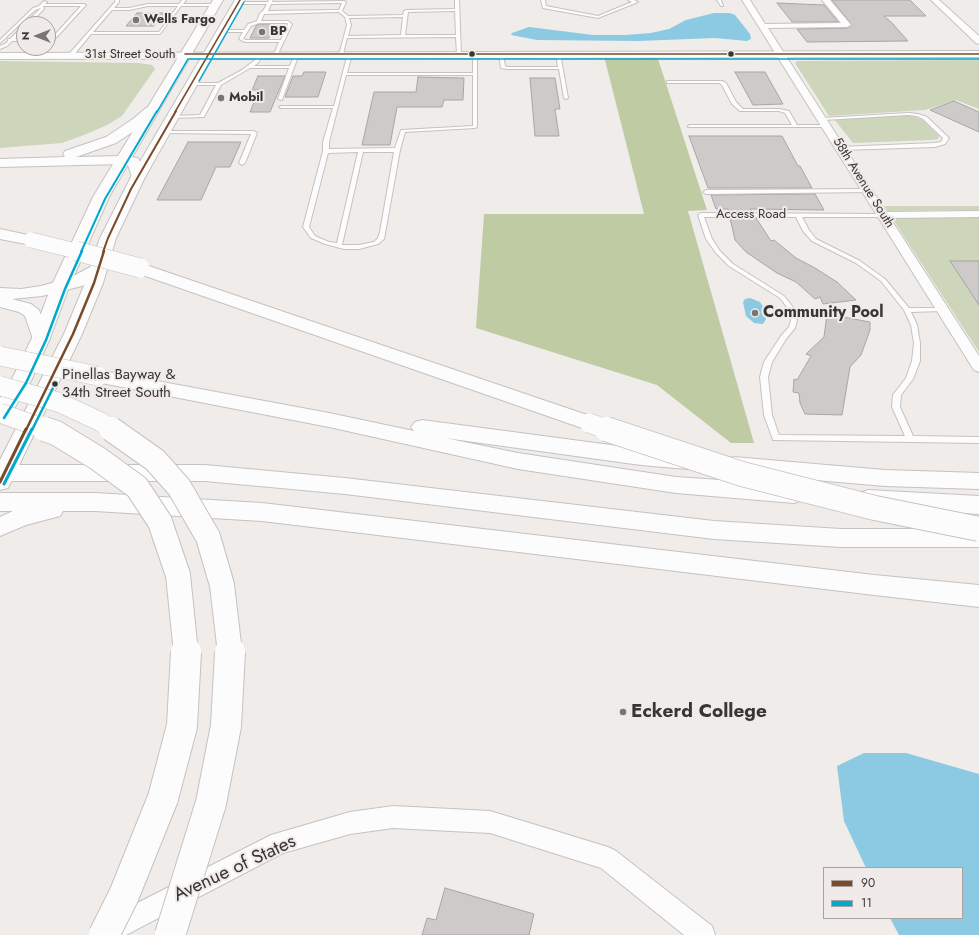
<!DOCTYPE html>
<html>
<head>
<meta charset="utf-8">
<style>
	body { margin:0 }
	#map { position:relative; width:979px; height:935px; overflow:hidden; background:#efecea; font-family:Jost,sans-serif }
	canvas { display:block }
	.legend { position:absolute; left:823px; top:867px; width:140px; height:52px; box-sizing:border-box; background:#f0ebe9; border:1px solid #a6a3a1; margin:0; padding:5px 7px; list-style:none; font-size:12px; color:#383635 }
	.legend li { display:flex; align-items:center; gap:8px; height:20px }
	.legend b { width:20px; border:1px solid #a6a3a1 }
	.north { position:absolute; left:16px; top:16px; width:40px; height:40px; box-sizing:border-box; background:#f0ebe9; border:1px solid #a6a3a1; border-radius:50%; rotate:270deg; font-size:11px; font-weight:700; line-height:16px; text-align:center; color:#383635 }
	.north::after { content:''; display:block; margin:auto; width:14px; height:18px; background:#787674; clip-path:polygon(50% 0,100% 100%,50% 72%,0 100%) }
</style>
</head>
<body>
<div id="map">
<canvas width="979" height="935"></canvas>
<ul class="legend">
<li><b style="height:5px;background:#7a4b2a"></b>90</li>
<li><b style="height:5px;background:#00a9ce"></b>11</li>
</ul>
<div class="north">N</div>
</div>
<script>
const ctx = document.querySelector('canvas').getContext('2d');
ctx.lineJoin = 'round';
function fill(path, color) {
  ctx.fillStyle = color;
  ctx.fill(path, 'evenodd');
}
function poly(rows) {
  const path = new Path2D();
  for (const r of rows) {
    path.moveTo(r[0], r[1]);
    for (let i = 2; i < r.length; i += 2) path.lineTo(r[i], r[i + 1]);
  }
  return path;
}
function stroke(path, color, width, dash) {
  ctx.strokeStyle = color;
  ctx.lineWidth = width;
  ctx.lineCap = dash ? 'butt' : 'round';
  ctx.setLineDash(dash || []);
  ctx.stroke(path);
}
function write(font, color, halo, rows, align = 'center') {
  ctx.font = font + ' Jost,sans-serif';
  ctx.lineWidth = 4;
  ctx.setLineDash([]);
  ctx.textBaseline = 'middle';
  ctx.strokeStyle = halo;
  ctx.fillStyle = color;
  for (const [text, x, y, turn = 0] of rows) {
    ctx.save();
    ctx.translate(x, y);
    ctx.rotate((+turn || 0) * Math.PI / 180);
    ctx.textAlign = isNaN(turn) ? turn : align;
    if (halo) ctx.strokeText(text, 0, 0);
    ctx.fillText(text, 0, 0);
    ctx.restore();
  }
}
fill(poly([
	[979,60,979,109,956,100,925,110,829,116,795,63,797,61],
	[0,61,139,63,152,65,155,69,122,116,107,125,84,135,62,143,0,148],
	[910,115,923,120,939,136,938,139,931,140,853,143,834,119],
	[884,206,979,206,979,210,888,211],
	[979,217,979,352,892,218]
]), '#cdd6ba');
fill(poly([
	[604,56,657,56,707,210,688,211,754,443,731,443,657,385,476,328,484,214,644,214]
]), '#bfcba2');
fill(poly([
	[714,13,730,13,735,15,750,34,751,39,747,41,715,38,638,41,537,40,511,35,512,33,529,27,593,35,625,35,651,33,669,29,686,20],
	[750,298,760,302,766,311,766,319,763,324,754,323,746,316,743,302,745,299],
	[864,753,906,753,979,774,979,935,899,935,890,918,962,918,962,868,866,868,844,821,837,766]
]), '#8bcae2');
const building = poly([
	[832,0,910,0,926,16,884,16,892,23,908,41,807,42,797,29,847,28,852,25,832,0],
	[777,3,824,5,838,22,792,22,777,3],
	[137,13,164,13,154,26,126,26,137,13],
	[259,24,275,24,269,38,250,38,256,26,259,24],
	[304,72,326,72,318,97,285,97,293,76,302,76,304,72],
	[735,72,765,72,783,104,753,105,735,72],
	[258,76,285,76,270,112,250,112,259,90,252,90,258,76],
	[418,77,464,78,463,100,444,100,442,107,397,107,390,145,362,145,374,92,416,92,418,77],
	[530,78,555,78,560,109,555,109,559,136,535,136,530,78],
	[954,101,979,112,979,132,930,110,954,101],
	[689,136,782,136,798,166,800,166,812,188,708,188,689,136],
	[188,142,241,142,230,167,216,167,201,200,157,200,188,142],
	[815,194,824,210,750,209,752,212,729,212,728,209,716,209,711,195,815,194],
	[730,218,756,218,771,241,774,240,796,258,815,268,837,282,856,300,823,304,820,297,815,299,796,282,777,273,746,252,735,240,730,218],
	[950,261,979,261,979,305,950,261],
	[827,314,870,322,870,330,861,355,850,367,842,415,805,414,800,403,799,393,793,392,794,379,797,380,811,356,806,354,824,337,827,314],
	[445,888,534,914,529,935,422,935,427,918,436,920,445,888]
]);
fill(building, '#cdcac9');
stroke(building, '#a8a6a4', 1);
const service = poly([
	[115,0,119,0,119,2,114,8,129,8,148,4,179,4,182,0,186,0,183,4,215,4,217,5,215,6,181,6,160,34,91,34,73,56,69,56,69,54,115,2,115,0],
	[148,6,178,6,159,32,93,32,112,10,129,10,148,6],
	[269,0,273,0,272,2,344,1,346,2,342,11,348,16,403,15,404,11,406,10,455,9,455,0,459,0,461,54,459,55,457,54,456,37,347,38,343,54,339,55,347,25,345,17,339,12,264,14,261,21,288,21,292,24,278,54,276,55,274,54,279,42,245,42,239,39,243,32,222,32,220,31,222,30,244,30,248,24,257,21,260,13,263,11,267,4,238,4,237,2,268,2,269,0],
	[342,3,339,10,268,11,271,4,342,3],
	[455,11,456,35,405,35,408,12,455,11],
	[403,17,401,35,348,36,351,25,349,18,403,17],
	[259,23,287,23,288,24,281,40,246,40,243,39,251,26,259,23],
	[541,0,545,0,546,6,598,16,632,2,628,0,634,0,638,2,598,18,543,8,541,0],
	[717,0,721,0,723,6,721,6,717,0],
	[44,1,47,2,45,4,84,4,86,5,53,41,48,41,48,39,51,39,81,6,43,6,44,9,29,24,25,24,41,8,35,10,0,43,0,40,33,8,39,6,44,1],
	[23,26,24,26,24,29,15,39,24,39,24,41,12,41,7,46,0,49,0,46,5,44,8,41,8,39,10,39,23,26],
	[258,53,262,54,259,62,254,66,290,66,295,53,299,54,282,100,278,99,289,68,250,68,221,85,204,117,171,118,171,117,173,116,200,115,216,85,190,85,190,83,218,83,242,70,255,60,258,53],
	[348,53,352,54,347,73,473,73,473,54,475,53,477,54,477,127,475,128,405,132,400,150,384,239,378,244,359,249,344,249,325,244,311,238,303,227,323,151,323,142,333,108,281,108,279,107,281,106,334,106,348,53],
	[346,75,473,75,473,126,401,130,395,148,329,149,329,142,346,75],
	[358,152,337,243,329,242,315,236,309,227,328,153,358,152],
	[363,152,394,152,380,232,378,238,374,242,359,245,342,245,363,152],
	[501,53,503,54,505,66,507,67,558,67,556,54,560,53,568,98,566,99,564,98,559,69,507,69,501,68,499,54,501,53],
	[669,81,722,81,726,83,736,102,743,109,779,109,789,111,797,125,828,125,830,126,828,127,688,127,688,126,690,125,792,125,785,113,779,111,740,111,732,104,722,85,719,83,667,83,667,81,669,81],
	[908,113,918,114,927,117,949,138,945,144,935,147,841,150,838,148,839,147,935,143,941,142,943,138,923,119,917,116,908,115,823,120,821,119,823,118,908,113],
	[162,131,254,131,257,133,245,163,242,165,239,163,251,134,164,133,162,132,162,131],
	[868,189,871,191,870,192,706,194,703,192,706,190,868,189],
	[701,213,885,214,885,216,883,217,802,217,809,230,816,239,860,261,885,279,909,308,944,308,944,310,942,311,911,312,917,325,920,343,920,361,913,379,901,395,900,407,913,436,979,437,979,443,773,440,764,415,760,377,764,362,781,336,789,327,791,320,790,311,780,298,729,266,716,253,706,239,698,215,701,213],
	[704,217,796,217,803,231,812,241,856,263,881,281,904,310,911,325,914,343,912,361,906,378,893,395,892,407,905,436,779,435,772,415,768,377,772,362,786,339,795,328,797,320,796,311,784,296,733,264,720,251,712,239,704,217]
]);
const minor = poly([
	[742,0,750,0,765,24,841,23,822,0,830,0,851,25,847,27,768,28,886,212,979,211,979,217,890,218,979,356,979,372,974,370,972,367,742,0],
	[931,0,939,0,979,36,979,44,976,43,931,0],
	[393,806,490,811,608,847,616,851,712,926,715,935,684,935,601,868,490,833,393,828,350,834,283,853,126,935,99,935,97,931,100,922,271,835,350,812,393,806]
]);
const tertiary = poly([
	[979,51,979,57,0,59,0,53,979,51]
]);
const secondary = poly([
	[213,0,223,0,109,197,69,287,50,338,48,342,41,344,34,342,32,338,51,287,93,197,213,0],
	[235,0,245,0,145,177,143,180,138,181,133,180,131,177,235,0]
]);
const trunk = poly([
	[138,173,143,174,145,177,116,238,103,283,82,334,11,482,8,488,0,490,0,460,64,334,85,283,100,238,131,177,133,174,138,173],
	[41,332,48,334,50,338,31,381,7,420,0,422,0,398,11,381,32,338,34,334,41,332]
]);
const motorway = poly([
	[151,107,156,108,158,111,156,114,143,125,116,143,76,157,123,156,138,158,143,167,145,177,143,180,138,181,133,180,128,165,123,164,0,167,0,159,65,157,63,154,65,151,106,137,133,119,146,108,151,107],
	[0,229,37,237,39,240,37,243,31,245,0,239,0,229],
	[140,263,596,418,599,423,596,428,589,430,582,428,134,272,131,268,134,264,140,263],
	[98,265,104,266,107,270,104,274,82,286,42,296,12,299,31,304,39,310,50,338,48,342,41,344,34,342,25,316,19,312,0,307,0,288,21,289,41,286,70,278,92,266,98,265],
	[98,370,329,413,414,431,411,427,415,422,422,420,641,449,687,453,695,455,698,461,695,467,687,469,641,465,445,438,518,453,676,477,794,485,802,488,805,494,802,500,794,503,676,493,518,469,329,427,91,381,88,376,91,371,98,370],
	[734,457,885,470,979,473,979,489,885,486,734,473,726,471,723,465,726,459,734,457],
	[5,465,205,465,345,478,714,521,841,529,979,529,979,547,841,547,714,539,345,494,205,481,5,481,0,480,0,466,5,465],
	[868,490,979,496,979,514,868,508,860,505,857,499,860,493,868,490],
	[0,493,95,493,262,503,874,575,979,585,979,607,874,595,262,521,95,511,63,511,60,516,26,525,0,536,0,517,13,511,0,511,0,493]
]);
stroke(service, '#c5c2c1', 2);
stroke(minor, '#c5c2c1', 2);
stroke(tertiary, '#c5c2c1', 2);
stroke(secondary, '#c5c2c1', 2);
stroke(trunk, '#c5c2c1', 2);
stroke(motorway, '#c5c2c1', 2);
fill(service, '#fdfcfc');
fill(minor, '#fdfcfc');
fill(tertiary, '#fdfcfc');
fill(secondary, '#fdfcfc');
fill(trunk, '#fdfcfc');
fill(motorway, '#fdfcfc');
const motorwayBridgeFar3 = poly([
	[31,240,80,252]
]);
const motorwayBridgeFar2 = poly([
	[76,251,140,268],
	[0,356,98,376],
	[0,386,58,402,101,422,112,430],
	[0,413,47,430],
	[589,423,609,430]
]);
const motorwayBridgeFar1 = poly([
	[44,429,56,433,97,458,137,487,160,522,178,575,186,653],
	[111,429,155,460,179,487,208,537,222,585,230,653],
	[606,429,742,474,875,508,979,529]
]);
const motorwayBridge = poly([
	[104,935,124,895,163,798,182,726,186,652],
	[170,935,211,803,226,726,230,652]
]);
stroke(motorwayBridgeFar3, '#c5c2c1', 16, []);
stroke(motorwayBridgeFar2, '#c5c2c1', 20, []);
stroke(motorwayBridgeFar1, '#c5c2c1', 26, []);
stroke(motorwayBridge, '#c5c2c1', 32, []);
stroke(motorwayBridgeFar3, '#fdfcfc', 15);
stroke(motorwayBridgeFar2, '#fdfcfc', 19);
stroke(motorwayBridgeFar1, '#fdfcfc', 24);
stroke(motorwayBridge, '#fdfcfc', 30);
stroke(poly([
	[185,54,979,54],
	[175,112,240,0]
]), '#7a4b2a', 1.5);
stroke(poly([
	[103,252,108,238,131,189,176,111]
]), '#7a4b2a', 2);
stroke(poly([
	[26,430,73,334,94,283,104,251]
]), '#7a4b2a', 2.5);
stroke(poly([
	[0,482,26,429]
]), '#7a4b2a', 3);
stroke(poly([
	[199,81,244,2],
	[157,112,188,59,979,59]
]), '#00a9ce', 1.5);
stroke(poly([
	[81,252,105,199,157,111]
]), '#00a9ce', 2);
stroke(poly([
	[4,418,26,383,46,340,65,289,82,251],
	[32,430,55,384]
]), '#00a9ce', 2.5);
stroke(poly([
	[4,484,32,429]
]), '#00a9ce', 3);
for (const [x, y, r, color] of [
	[136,20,4,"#787674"],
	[262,32,4,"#787674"],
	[472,54,3.5,"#383635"],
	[731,54,3.5,"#383635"],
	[221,98,4,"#787674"],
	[755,313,4,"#787674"],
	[55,384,3.5,"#383635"],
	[623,712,4,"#787674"]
]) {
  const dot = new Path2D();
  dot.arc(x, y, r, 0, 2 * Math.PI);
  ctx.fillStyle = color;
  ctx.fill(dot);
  stroke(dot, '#f0ebe9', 1.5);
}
write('bold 13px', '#383635', '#f0ebe9', [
	["Wells Fargo",144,20],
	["BP",270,32],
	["Mobil",229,98]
], 'left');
write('13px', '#383635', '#f0ebe9', [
	["31st Street South",130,55],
	["58th Avenue South",863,183,58],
	["Access Road",751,215]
]);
write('15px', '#383635', '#f0ebe9', [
	["Pinellas Bayway &",62,375],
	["34th Street South",62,393]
], 'left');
write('bold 16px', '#383635', '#f0ebe9', [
	["Community Pool",763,313]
], 'left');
write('bold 19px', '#383635', '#f0ebe9', [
	["Eckerd College",631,712]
], 'left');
write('19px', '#383635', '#f0ebe9', [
	["Avenue of States",235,869,-25]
]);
</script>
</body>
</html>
